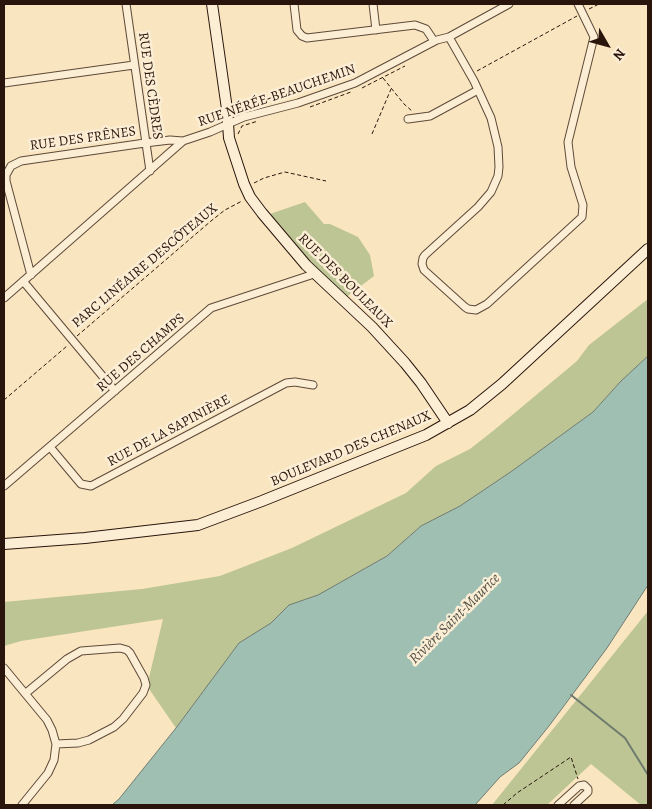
<!DOCTYPE html>
<html>
<head>
<meta charset="utf-8">
<style>
	body { margin:0 }
	#map { position:relative; width:652px; height:809px; overflow:hidden; background:#f9e5bf; font-family:Alegreya,serif }
	canvas { display:block }
	.frame { position:absolute; inset:0; border:5px solid #2a150c; pointer-events:none }
	.north { position:absolute; left:582px; top:20px; width:50px; height:50px; -webkit-text-stroke:4px #fbeed5; paint-order:stroke; rotate:128deg; font-size:14px; font-weight:700; line-height:20px; text-align:center; color:#2a150c }
	.north::after { content:''; display:block; margin:auto; width:18px; height:22px; background:#2a150c; clip-path:polygon(50% 0,100% 100%,50% 72%,0 100%) }
</style>
</head>
<body>
<div id="map">
<canvas width="652" height="809"></canvas>
<div class="frame"></div>
<div class="north">N</div>
</div>
<script>
const ctx = document.querySelector('canvas').getContext('2d');
ctx.lineJoin = 'round';
function fill(path, color) {
  ctx.fillStyle = color;
  ctx.fill(path, 'evenodd');
}
function poly(rows) {
  const path = new Path2D();
  for (const r of rows) {
    path.moveTo(r[0], r[1]);
    for (let i = 2; i < r.length; i += 2) path.lineTo(r[i], r[i + 1]);
  }
  return path;
}
function stroke(path, color, width, dash) {
  ctx.strokeStyle = color;
  ctx.lineWidth = width;
  ctx.lineCap = dash ? 'butt' : 'round';
  ctx.setLineDash(dash || []);
  ctx.stroke(path);
}
function write(font, color, halo, rows, align = 'center') {
  ctx.font = font + ' Alegreya,serif';
  ctx.lineWidth = 5;
  ctx.setLineDash([]);
  ctx.textBaseline = 'middle';
  ctx.strokeStyle = halo;
  ctx.fillStyle = color;
  for (const [text, x, y, turn = 0] of rows) {
    ctx.save();
    ctx.translate(x, y);
    ctx.rotate((+turn || 0) * Math.PI / 180);
    ctx.textAlign = isNaN(turn) ? turn : align;
    if (halo) ctx.strokeText(text, 0, 0);
    ctx.fillText(text, 0, 0);
    ctx.restore();
  }
}
fill(poly([
	[305,202,324,224,330,224,358,237,370,255,374,276,345,298,267,215],
	[648,299,648,356,621,381,593,412,512,471,460,506,421,526,387,556,318,595,289,605,271,623,239,643,176,728,147,686,163,619,21,641,4,646,4,602,142,589,220,576,292,548,406,493,436,466,470,449,493,431,577,361,589,345],
	[648,611,648,805,641,805,591,764,547,805,492,805]
]), '#bcc593');
const water = poly([
	[648,356,648,585,607,648,549,726,519,763,500,777,475,805,112,805,119,799,176,728,239,643,271,623,289,605,318,595,387,556,421,526,460,506,512,471,593,412,621,381,648,356]
]);
fill(water, '#9ebfb2');
stroke(water, '#707b70', 1);
stroke(poly([
	[571,695,625,738,648,775]
]), '#707b70', 2);
const street = poly([
	[126,4,150,171],
	[294,4,297,30,302,36,307,38,415,25,426,29,434,41],
	[373,4,376,30],
	[449,37,474,81,491,118,498,147,499,167,498,176,491,192,478,207,425,255,423,258,422,264,424,270,465,307,468,309,476,310,487,304,582,217,583,205,571,167,568,142,594,37,578,4],
	[4,83,134,65],
	[408,119,430,116,478,90],
	[31,275,6,181,6,175,11,166,21,161,145,143,170,140,183,141],
	[23,281,115,391],
	[4,298,183,141,210,132,244,117,298,103,355,83,437,40,449,37,509,4],
	[50,447,81,484,91,486,286,383,295,382,313,385],
	[4,486,211,308,314,274],
	[4,668,47,720,52,730,56,744,54,760,48,773,22,805],
	[26,693,67,659,81,651,120,648,127,650,130,653,144,678,146,685,143,693,123,719,114,727,89,740,78,743,56,744],
	[558,805,579,786,584,785,588,789,588,792,574,805]
]);
const secondary = poly([
	[212,4,227,109,229,138,244,184,250,197,262,213,306,265,372,327,405,363,421,383,448,423],
	[4,544,85,538,198,525,262,501,426,435,470,410,502,384,648,249]
]);
stroke(street, '#5e4939', 9);
stroke(secondary, '#2a150c', 12);
stroke(poly([
	[589,9,599,4],
	[477,71,577,16],
	[383,78,404,104,412,111],
	[362,88,405,66],
	[310,107,351,92],
	[238,134,242,126,258,121],
	[372,134,391,89],
	[254,183,264,178,285,172,326,181],
	[77,336,211,221,225,210,242,201],
	[4,400,67,346],
	[503,805,517,793,571,757,578,779]
]), '#2a150c', 1, [4, 2.5]);
stroke(street, '#fbeed5', 7);
stroke(secondary, '#fbeed5', 10);
write('14px', '#2a150c', '#fbeed5', [
	["RUE DES CÈDRES",150,86,82],
	["RUE NÉRÉE-BEAUCHEMIN",277,96,-19],
	["RUE DES FRÊNES",83,139,-8],
	["PARC LINÉAIRE DESCÔTEAUX",145,266,-40],
	["RUE DES BOULEAUX",345,281,45],
	["RUE DES CHAMPS",141,353,-41],
	["RUE DE LA SAPINIÈRE",169,431,-28],
	["BOULEVARD DES CHENAUX",351,449,-23]
]);
write('italic 15px', '#535046', '#fbeed5', [
	["Rivière Saint-Maurice",455,619,-45]
]);
</script>
</body>
</html>
